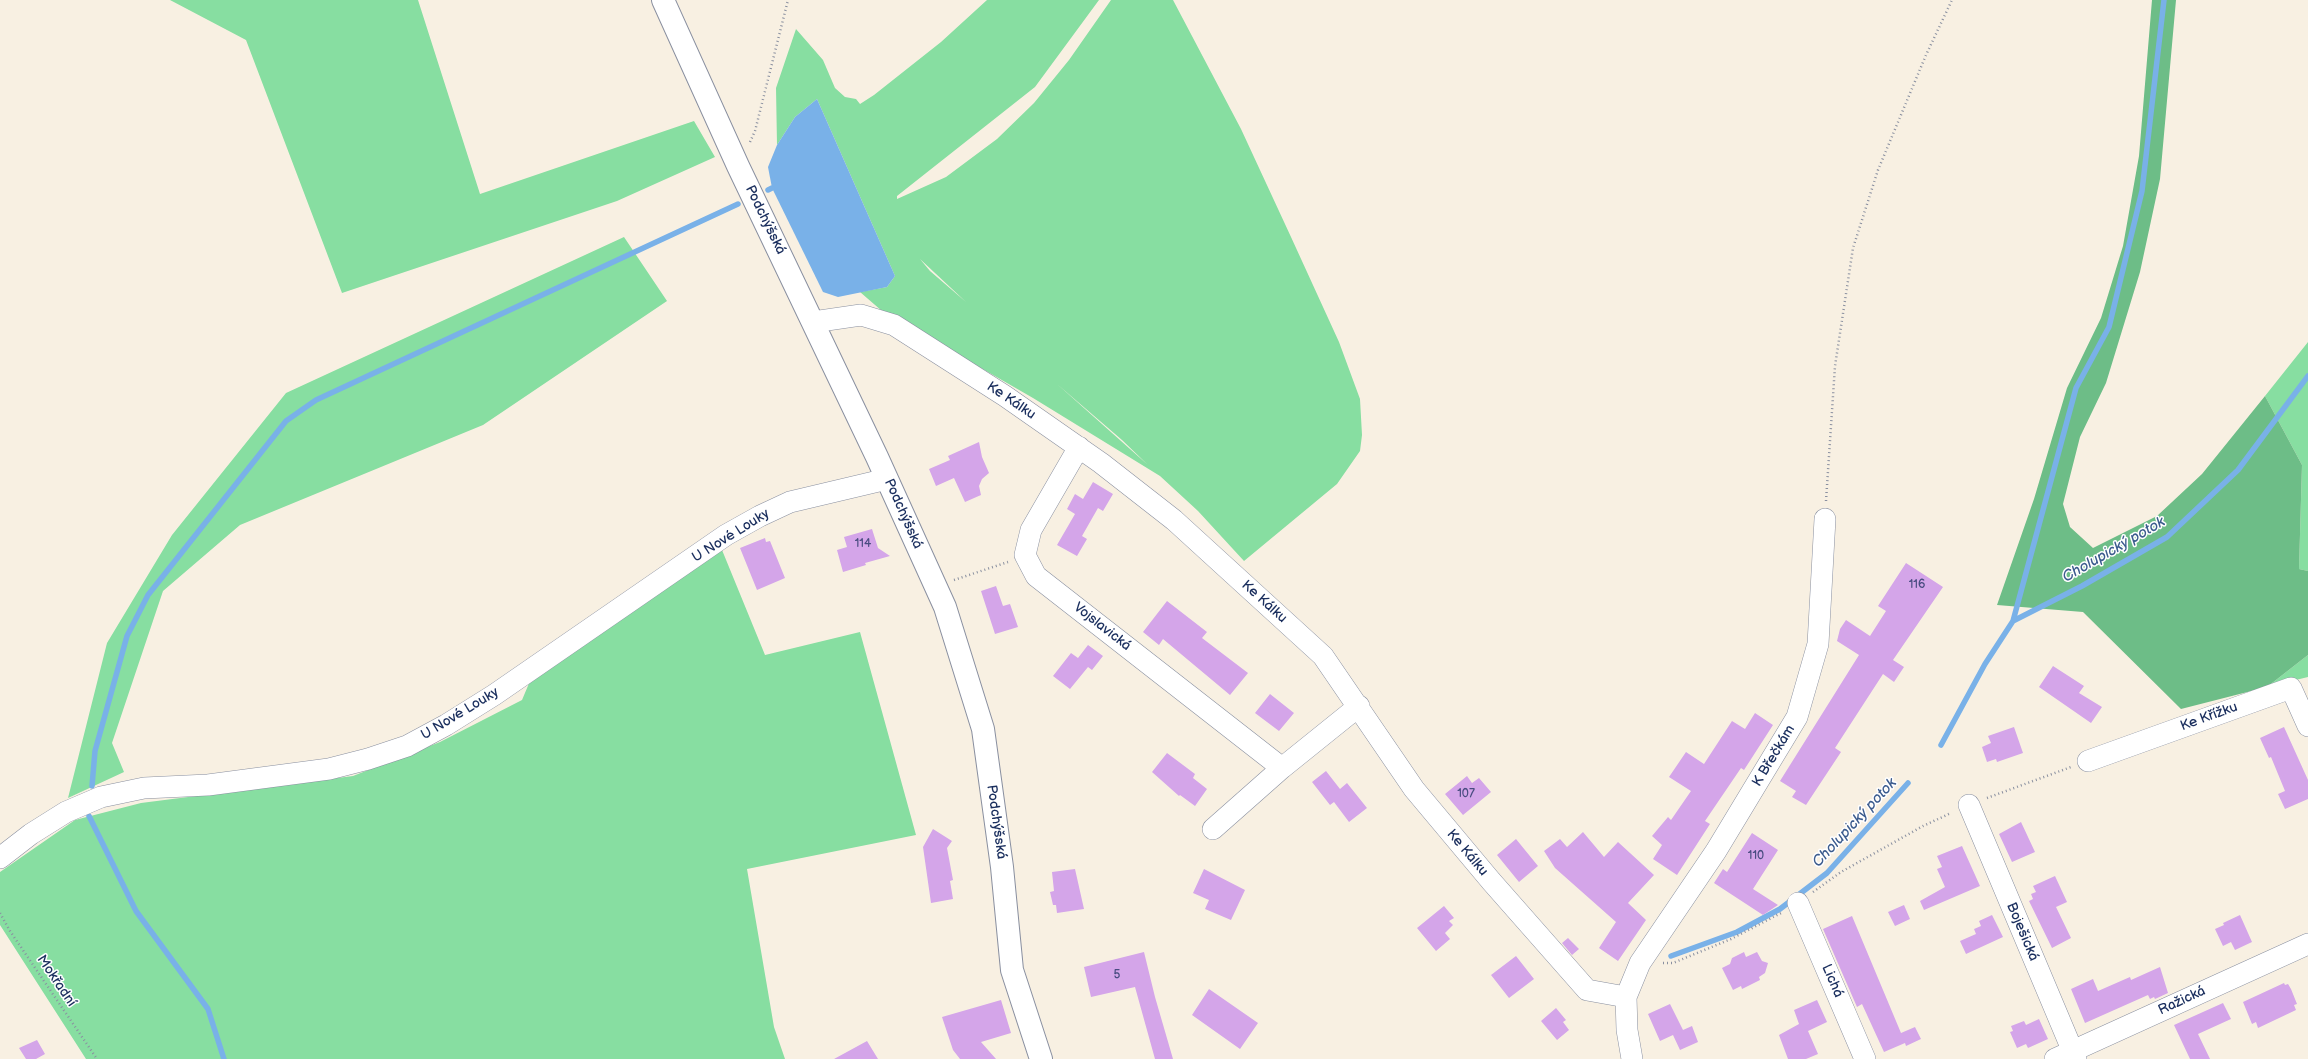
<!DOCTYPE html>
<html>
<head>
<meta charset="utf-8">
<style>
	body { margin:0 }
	canvas { display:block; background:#f8f0e2 }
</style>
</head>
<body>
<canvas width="2308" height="1059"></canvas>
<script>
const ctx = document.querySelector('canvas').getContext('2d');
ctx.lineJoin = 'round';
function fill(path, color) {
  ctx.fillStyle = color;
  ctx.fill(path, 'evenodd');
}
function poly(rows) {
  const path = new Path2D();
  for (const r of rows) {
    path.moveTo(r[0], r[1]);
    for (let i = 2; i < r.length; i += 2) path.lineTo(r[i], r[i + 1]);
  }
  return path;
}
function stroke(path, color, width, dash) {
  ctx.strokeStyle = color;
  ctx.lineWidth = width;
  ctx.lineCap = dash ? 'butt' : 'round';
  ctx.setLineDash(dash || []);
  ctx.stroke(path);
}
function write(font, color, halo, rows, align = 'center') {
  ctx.font = font + ' "Balsamiq Sans",sans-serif';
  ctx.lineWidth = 3;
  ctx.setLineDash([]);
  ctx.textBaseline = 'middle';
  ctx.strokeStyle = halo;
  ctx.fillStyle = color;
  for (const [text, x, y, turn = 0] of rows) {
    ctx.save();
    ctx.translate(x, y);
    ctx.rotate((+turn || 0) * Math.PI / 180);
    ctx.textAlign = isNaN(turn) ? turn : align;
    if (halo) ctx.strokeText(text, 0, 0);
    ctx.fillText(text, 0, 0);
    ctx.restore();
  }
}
fill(poly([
	[170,0,418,0,480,194,694,121,715,157,617,201,342,293,246,40],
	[987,0,1099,0,1035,87,897,196,897,199,946,177,997,139,1034,103,1069,60,1111,0,1173,0,1241,129,1291,237,1339,342,1360,399,1362,435,1360,451,1337,484,1244,561,1198,511,1160,476,1033,398,882,311,860,292,887,287,895,276,817,99,795,117,777,145,776,88,796,29,823,60,835,88,845,97,856,99,860,104,874,95,941,42],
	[920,259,966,302,930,271],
	[1057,384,1122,440,1148,465],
	[624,237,667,301,483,425,240,525,163,591,112,743,124,772,68,798,107,643,172,535,286,393],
	[2308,342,2308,571,2299,569,2302,465,2265,396],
	[722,550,765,655,860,632,916,835,747,869,774,1027,785,1059,86,1059,0,925,0,872,75,820,141,803,353,776,440,742,522,700,530,681],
	[2308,655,2308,677,2267,687]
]), '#87dea1');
fill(poly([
	[2152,0,2176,0,2160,179,2140,272,2106,383,2080,437,2063,504,2070,527,2093,548,2157,516,2202,474,2265,396,2302,465,2299,569,2308,571,2308,655,2267,687,2181,709,2083,612,1997,605,2034,499,2067,388,2101,318,2123,246,2139,156]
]), '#6dbd87');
fill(poly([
	[817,99,895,276,887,287,838,297,823,292,772,188,768,167,777,145,795,117]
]), '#79b1e8');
stroke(poly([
	[768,190,772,188],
	[2013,621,2076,388,2109,327,2142,191,2164,0],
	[1941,745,1985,664,2013,621,2082,586,2167,537,2238,470,2308,376],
	[92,786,95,751,127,636,148,595,286,421,316,400,738,204],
	[89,816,136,911,208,1009,224,1059],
	[1671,956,1737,932,1780,909,1827,873,1908,783]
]), '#79b1e8', 5.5);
fill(poly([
	[979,442,982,457,989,473,982,479,979,486,981,495,965,502,954,478,936,486,929,469,950,460,948,456],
	[1093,482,1113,494,1103,511,1098,508,1082,536,1087,539,1077,556,1057,545,1075,514,1067,509,1075,494,1083,499],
	[872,529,878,548,890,556,865,563,866,565,843,572,837,550,847,547,844,537],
	[765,538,766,542,770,541,785,578,757,590,740,548],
	[1906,563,1943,587,1893,660,1904,667,1894,682,1883,674,1835,748,1841,752,1806,805,1792,797,1796,791,1780,781,1859,655,1837,641,1840,629,1846,620,1870,636,1886,611,1878,606],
	[996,586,1003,606,1010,604,1018,627,995,634,981,591],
	[1167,601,1207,632,1202,638,1248,673,1230,695,1163,639,1159,645,1143,632],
	[1088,645,1103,656,1092,670,1088,667,1070,689,1053,676,1071,653,1078,658],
	[2053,666,2084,686,2079,693,2102,707,2091,723,2039,687],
	[1270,694,1294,713,1279,731,1255,713],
	[1755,713,1773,725,1744,770,1741,768,1705,821,1710,824,1677,875,1653,859,1662,845,1652,836,1668,817,1671,820,1691,791,1669,777,1686,752,1704,764,1732,721,1745,729],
	[2014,727,2023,753,1997,762,1996,759,1987,762,1982,747,1991,743,1988,736],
	[2284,727,2308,780,2308,799,2285,809,2278,794,2285,791,2271,757,2269,758,2260,738],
	[1167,753,1195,774,1193,778,1207,789,1195,806,1180,795,1179,796,1152,772],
	[1326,771,1340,789,1347,783,1367,808,1349,822,1334,802,1330,805,1312,782],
	[1467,776,1472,783,1479,778,1491,792,1463,815,1445,794],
	[2021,822,2035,852,2012,862,1999,834],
	[933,829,952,841,947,848,953,880,950,881,953,899,931,903,923,847],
	[1583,832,1604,857,1618,842,1654,875,1628,903,1646,920,1618,961,1599,948,1616,922,1555,868,1544,851,1560,839,1567,847],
	[1752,833,1778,850,1753,889,1778,905,1763,915,1714,883,1723,869,1727,872],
	[1516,839,1538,866,1519,882,1497,855],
	[1962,846,1980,886,1924,910,1920,901,1945,887,1937,869,1942,867,1937,856],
	[1075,869,1084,909,1057,913,1056,905,1053,905,1050,892,1054,891,1052,872],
	[1204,869,1245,890,1231,920,1205,909,1209,900,1193,893],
	[2055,876,2067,902,2056,907,2071,938,2052,948,2029,901,2033,899,2031,894,2036,892,2033,886],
	[1904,905,1910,919,1895,926,1888,912],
	[1444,906,1454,918,1449,921,1453,925,1445,933,1450,939,1436,951,1417,928],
	[1992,915,2003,937,1966,954,1960,941,1976,934,1974,929,1981,926,1979,921],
	[2240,915,2252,942,2235,950,2231,942,2223,946,2215,929,2224,925,2223,923],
	[1852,916,1901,1033,1915,1027,1921,1039,1906,1046,1905,1043,1884,1052,1862,1004,1857,1007,1823,929],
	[1568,938,1579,949,1572,955,1562,943],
	[1144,952,1155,997,1173,1059,1155,1059,1135,987,1091,997,1084,967],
	[1744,952,1746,957,1757,952,1762,961,1768,963,1765,973,1759,977,1760,980,1742,989,1741,986,1733,990,1722,968,1730,964,1732,958],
	[1516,956,1534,979,1509,998,1491,975],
	[2160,967,2168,993,2155,999,2154,997,2150,999,2148,995,2085,1023,2071,989,2093,979,2098,991,2130,977,2131,980],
	[2284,983,2285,985,2288,984,2291,989,2297,1004,2294,1005,2296,1010,2258,1028,2256,1022,2252,1024,2243,1002],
	[1209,989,1258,1023,1240,1049,1192,1015],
	[1001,1000,1011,1033,981,1042,996,1059,960,1059,953,1050,942,1017],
	[1817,1000,1827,1022,1808,1031,1818,1054,1806,1059,1788,1059,1779,1035,1799,1024,1794,1010],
	[2223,1003,2231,1019,2198,1034,2210,1059,2190,1059,2174,1025],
	[1670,1004,1683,1030,1692,1026,1698,1042,1680,1050,1673,1035,1660,1041,1648,1014],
	[1556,1008,1566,1020,1563,1022,1569,1030,1557,1040,1541,1021],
	[2039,1019,2048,1039,2028,1048,2026,1044,2017,1048,2010,1032,2013,1031,2011,1026,2024,1021,2026,1025],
	[37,1040,45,1054,36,1059,26,1059,19,1048],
	[867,1041,878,1059,834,1059]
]), '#d4a5e9');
const street = poly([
	[813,322,861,315,894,325,1005,396,1101,463,1174,520,1323,656,1414,789,1491,881,1587,990,1626,997],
	[1079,447,1031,530,1025,555,1036,576,1282,768],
	[2088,761,2291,688,2308,726],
	[1969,805,2076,1059],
	[1213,829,1282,768,1359,706],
	[0,858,31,834,66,812,101,797,144,788,208,785,329,769,368,759,407,746,446,725,494,695,726,535,760,516,790,502,887,479],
	[1798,903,1865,1059],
	[1632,1059,1627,1030,1626,997,1640,963,1716,851,1797,717,1818,644,1825,519],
	[2055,1059,2308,944]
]);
const secondary = poly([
	[663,0,738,166,877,457,945,607,983,729,1002,867,1012,970,1041,1059]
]);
stroke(street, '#8a90a0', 22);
stroke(secondary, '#8a90a0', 24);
stroke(poly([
	[750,142,755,131,788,0],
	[1826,501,1835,366,1853,248,1878,170,1926,55,1952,0],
	[954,580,1008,562],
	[1987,798,2071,767],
	[1813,892,1841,872,1923,826,1951,813],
	[0,913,10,931,97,1059],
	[1663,963,1673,963,1731,939,1781,913]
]), '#8a90a0', 2.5, [1, 3]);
stroke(street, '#fff', 21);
stroke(secondary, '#fff', 22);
write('12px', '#494c81', null, [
	["114",863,544],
	["116",1917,585],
	["107",1466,794],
	["110",1756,856],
	["5",1117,975]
]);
write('14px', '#1b2f5e', '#fff', [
	["Podchýšská",765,220,64],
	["Ke Kálku",1011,401,34],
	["Podchýšská",903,514,66],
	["U Nové Louky",731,536,-32],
	["Ke Kálku",1264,602,42],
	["Vojslavická",1102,627,38],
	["U Nové Louky",460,714,-31],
	["Ke Křížku",2209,717,-20],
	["K Břečkám",1774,756,-59],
	["Podchýšská",996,822,82],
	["Ke Kálku",1467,853,50],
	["Boješická",2022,932,67],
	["Mokřadní",56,981,56],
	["Lichá",1832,981,67],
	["Ražická",2182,1001,-25]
]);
write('italic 15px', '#3c5c8e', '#fff', [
	["Cholupický potok",2114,550,-30],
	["Cholupický potok",1855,823,-47]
]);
</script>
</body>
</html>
